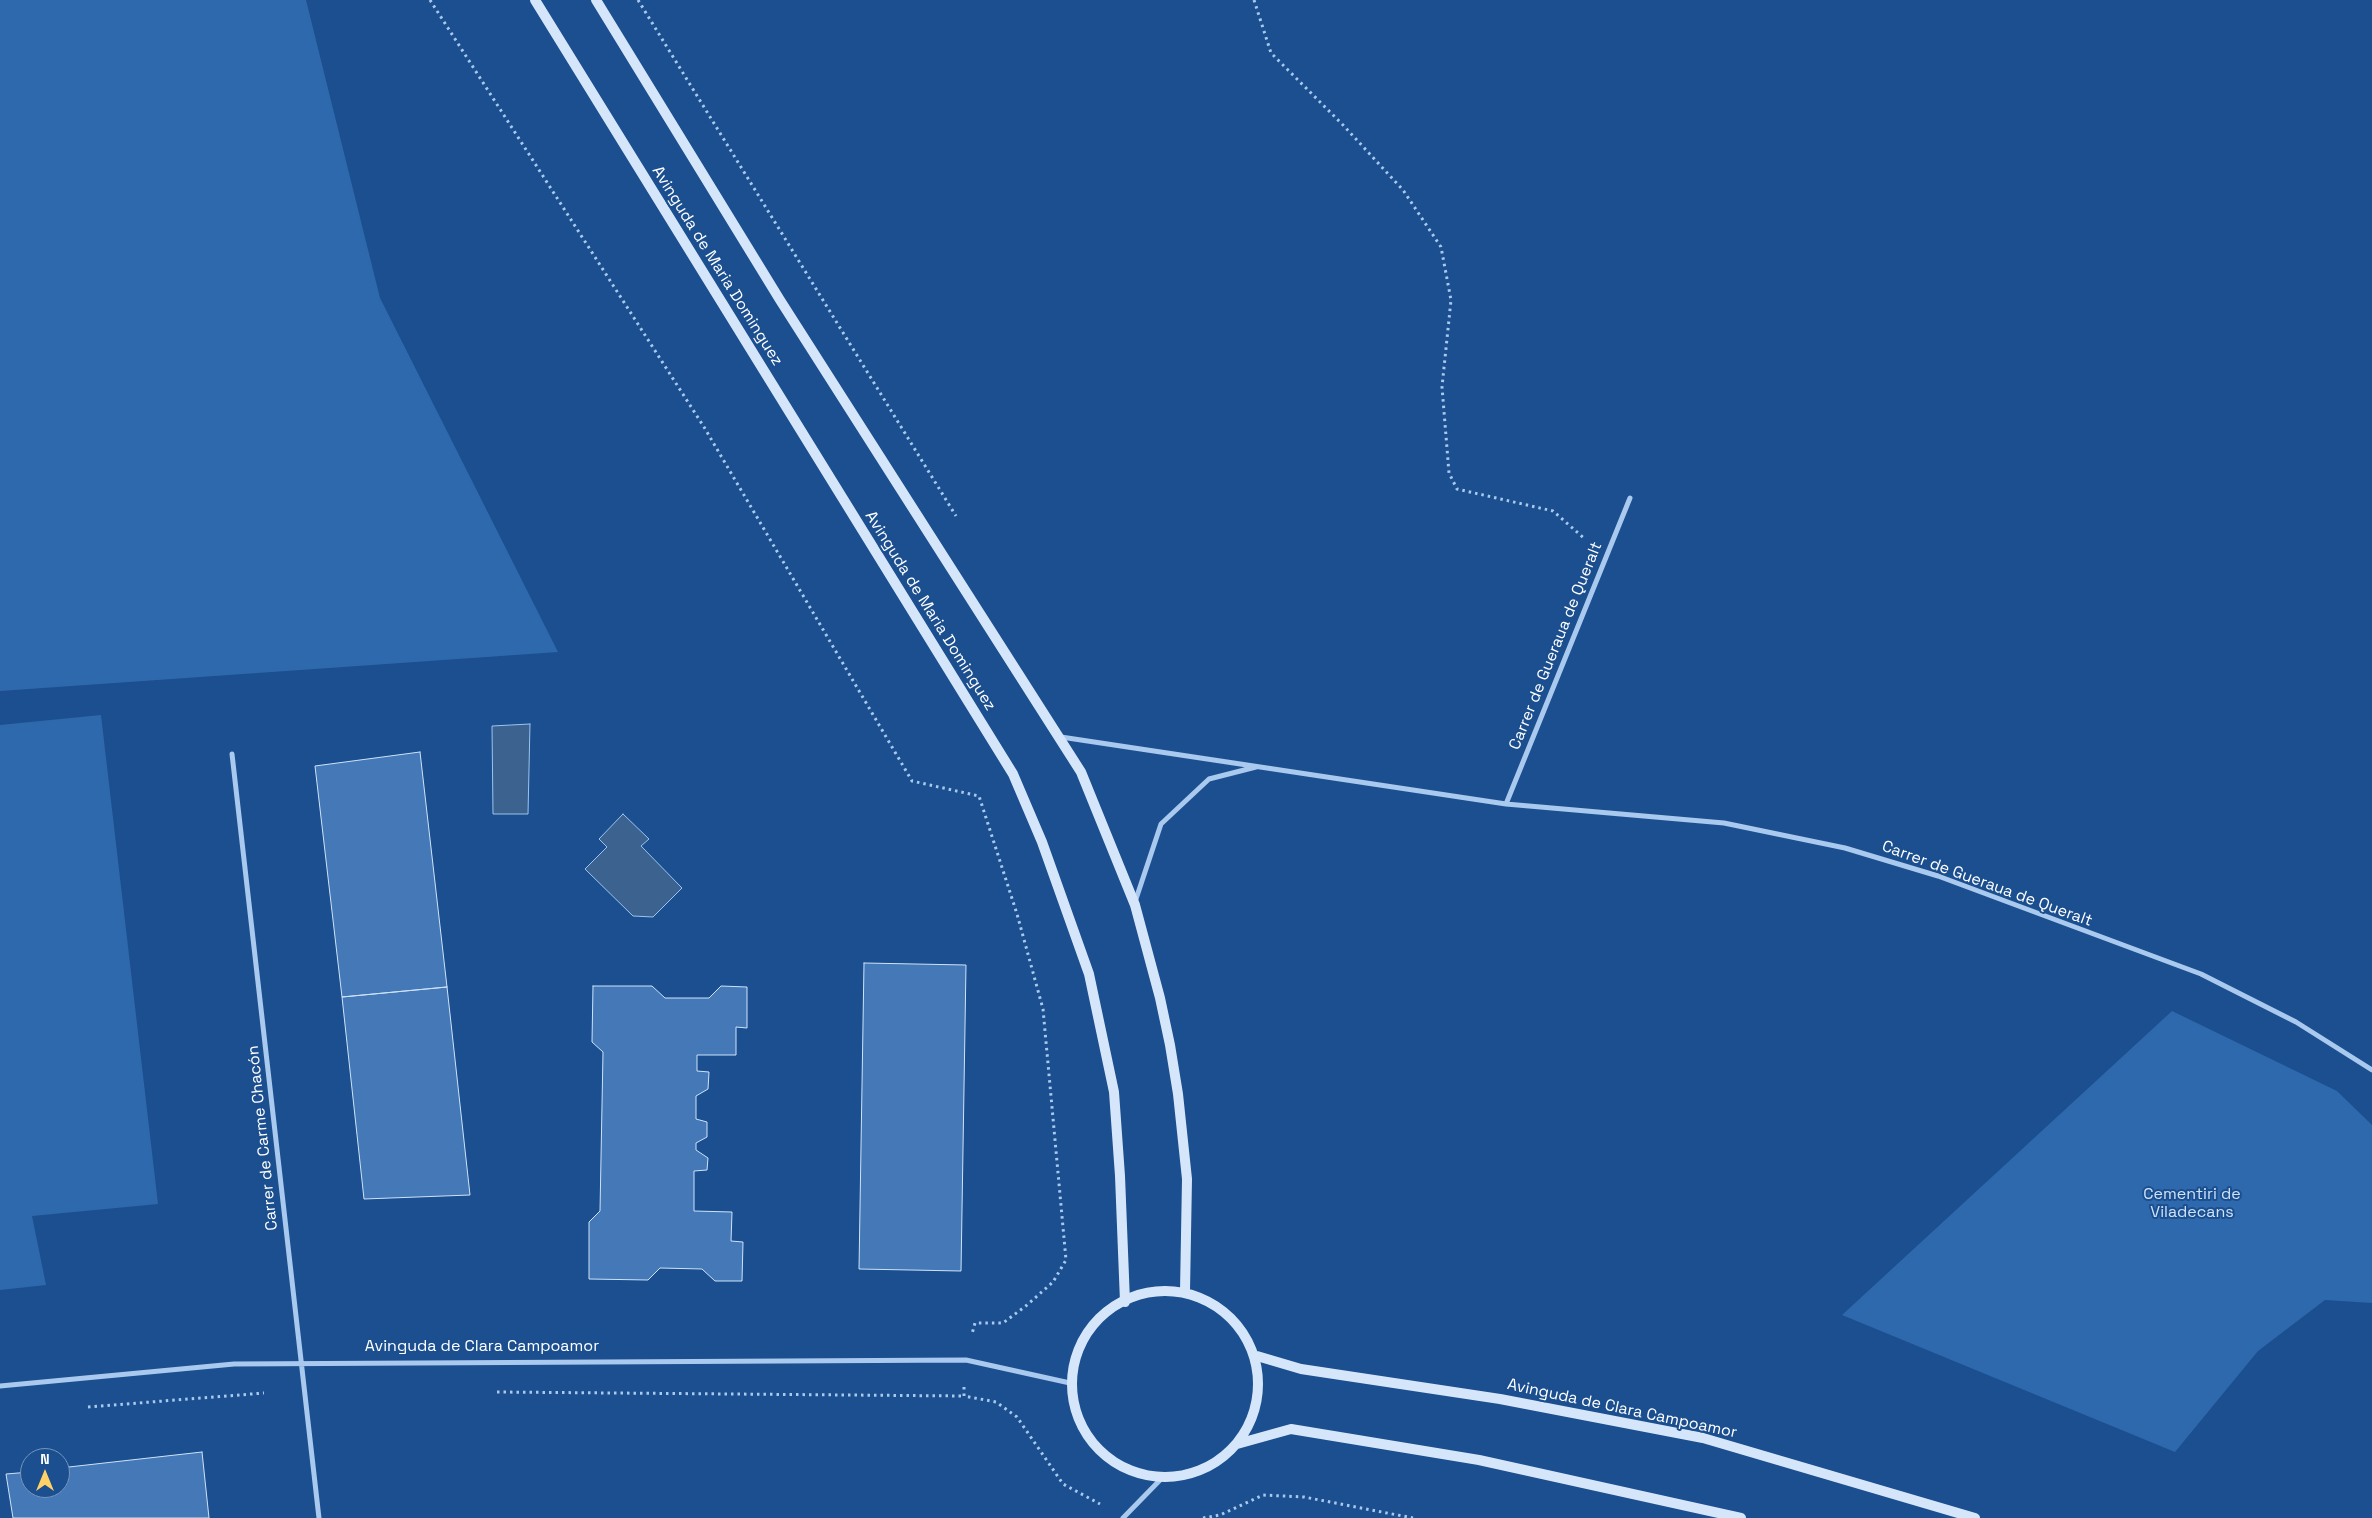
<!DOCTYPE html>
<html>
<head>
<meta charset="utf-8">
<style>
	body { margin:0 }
	#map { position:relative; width:2372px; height:1518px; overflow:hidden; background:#1b4f8f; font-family:"Space Grotesk",sans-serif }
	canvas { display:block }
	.north { position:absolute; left:20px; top:1448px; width:50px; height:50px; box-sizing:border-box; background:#1b4f8f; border:1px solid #7695bc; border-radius:50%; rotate:0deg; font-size:14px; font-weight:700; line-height:20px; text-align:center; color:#fff }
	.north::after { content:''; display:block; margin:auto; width:18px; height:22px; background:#ffd166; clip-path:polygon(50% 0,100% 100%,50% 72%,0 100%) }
</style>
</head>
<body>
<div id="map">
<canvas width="2372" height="1518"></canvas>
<div class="north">N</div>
</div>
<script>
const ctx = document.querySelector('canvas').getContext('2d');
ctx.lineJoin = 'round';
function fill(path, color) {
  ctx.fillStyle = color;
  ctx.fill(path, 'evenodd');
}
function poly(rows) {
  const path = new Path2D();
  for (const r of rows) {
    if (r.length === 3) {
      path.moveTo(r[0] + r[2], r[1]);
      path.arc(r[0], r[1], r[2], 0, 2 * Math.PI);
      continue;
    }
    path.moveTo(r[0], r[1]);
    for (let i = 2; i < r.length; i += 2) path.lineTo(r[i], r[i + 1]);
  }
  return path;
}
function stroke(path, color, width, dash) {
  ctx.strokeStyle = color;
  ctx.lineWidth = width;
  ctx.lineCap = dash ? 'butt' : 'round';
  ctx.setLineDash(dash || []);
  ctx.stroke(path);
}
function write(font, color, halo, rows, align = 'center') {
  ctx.font = font + ' "Space Grotesk",sans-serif';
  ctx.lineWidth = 4;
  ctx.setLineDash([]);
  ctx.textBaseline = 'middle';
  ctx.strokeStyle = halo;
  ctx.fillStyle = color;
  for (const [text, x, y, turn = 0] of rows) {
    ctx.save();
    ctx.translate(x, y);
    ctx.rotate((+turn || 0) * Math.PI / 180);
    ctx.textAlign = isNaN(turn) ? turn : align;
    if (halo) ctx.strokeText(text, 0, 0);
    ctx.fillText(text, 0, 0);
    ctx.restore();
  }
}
fill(poly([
	[0,0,306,0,380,298,558,652,0,691],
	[101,715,158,1204,32,1216,46,1285,0,1290,0,725],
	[2172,1011,2337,1091,2372,1125,2372,1303,2325,1300,2258,1351,2175,1452,1842,1315]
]), '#2e69ad');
const water = poly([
	[530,724,528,814,493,814,492,726,530,724],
	[623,814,649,839,641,846,682,888,653,917,633,916,585,869,607,847,599,839,623,814]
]);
fill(water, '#3c6290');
stroke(water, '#9cc4f0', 1);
const building = poly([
	[420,752,447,987,342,997,315,766,420,752],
	[864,963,966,965,961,1271,859,1269,864,963],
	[593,986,652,986,665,998,709,998,721,986,747,987,747,1028,736,1027,736,1055,697,1055,697,1071,709,1072,708,1089,696,1096,696,1119,707,1122,707,1137,696,1143,696,1150,708,1158,707,1170,694,1171,694,1211,732,1212,731,1241,743,1242,742,1281,715,1281,702,1269,660,1268,648,1280,589,1279,589,1222,600,1211,603,1052,592,1042,593,986],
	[447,987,470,1195,364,1199,342,997,447,987],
	[202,1452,209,1518,13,1518,6,1474,30,1472,30,1488,60,1488,60,1468,202,1452]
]);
fill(building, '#4478b7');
stroke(building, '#cfe3fa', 1);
stroke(poly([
	[430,0,704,427,912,781,979,796,1017,914,1043,1009,1066,1260,1053,1282,1027,1305,1003,1323,975,1323,972,1334],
	[638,0,956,516],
	[1254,0,1271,53,1343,125,1403,190,1441,247,1451,300,1442,387,1449,473,1457,489,1553,511,1585,539],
	[964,1387,964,1396,996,1402,1017,1417,1063,1484,1100,1504],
	[497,1392,963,1396],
	[88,1407,264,1393],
	[1203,1518,1220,1515,1263,1495,1304,1497,1413,1518]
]), '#a9c9ee', 3, [2.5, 4]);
stroke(poly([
	[1061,737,1506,804,1724,823,1845,848,1938,876,2201,974,2296,1022,2372,1070],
	[232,754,319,1518],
	[1506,804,1630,498],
	[1135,902,1161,824,1209,779,1256,767],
	[0,1386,234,1364,966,1360,1070,1383],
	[1123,1518,1163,1477]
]), '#a9c9ee', 5);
stroke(poly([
	[535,0,1013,774,1042,842,1089,974,1114,1092,1120,1176,1125,1302],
	[596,0,780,300,1081,772,1135,905,1160,998,1170,1045,1178,1094,1187,1179,1185,1291],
	[1165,1384,93],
	[1257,1356,1301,1369,1500,1399,1703,1438,1975,1518],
	[1237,1444,1291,1429,1479,1460,1741,1518]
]), '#d6e6fa', 10);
write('16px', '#fff', '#1b4f8f', [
	["Avinguda de Maria Dominguez",717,266,58],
	["Avinguda de Maria Dominguez",930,611,58],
	["Carrer de Gueraua de Queralt",1556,646,-68],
	["Carrer de Gueraua de Queralt",1987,884,20],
	["Carrer de Carme Chacón",263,1138,-96],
	["Avinguda de Clara Campoamor",482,1347],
	["Avinguda de Clara Campoamor",1622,1409,12]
]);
write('16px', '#cfe3fa', '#1b4f8f', [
	["Cementiri de",2192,1195],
	["Viladecans",2192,1213]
]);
</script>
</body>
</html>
